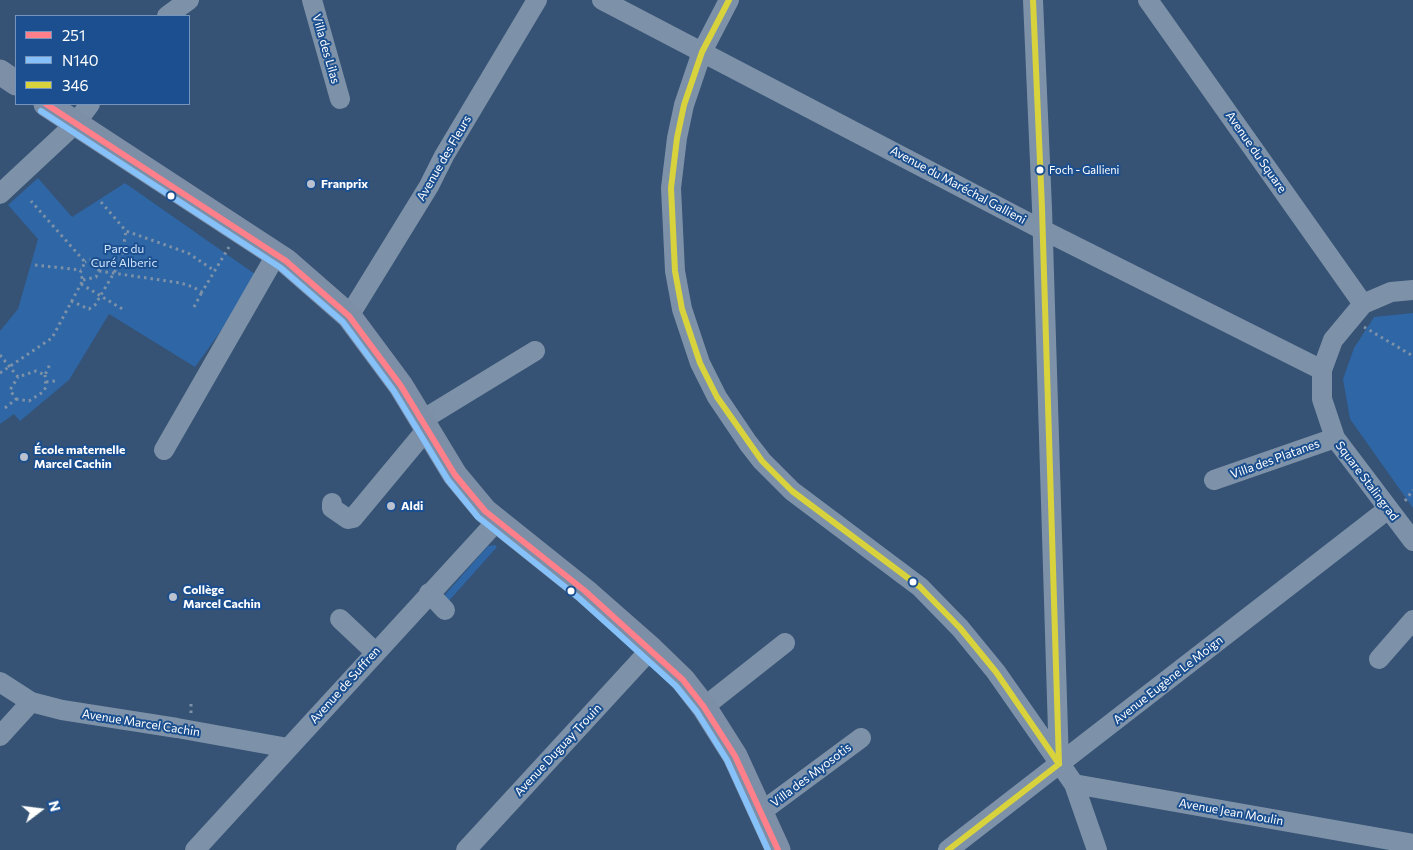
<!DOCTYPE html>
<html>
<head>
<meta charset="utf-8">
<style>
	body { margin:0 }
	#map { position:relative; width:1413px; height:850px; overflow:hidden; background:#365274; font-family:Commissioner,sans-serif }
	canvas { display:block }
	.legend { position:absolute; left:15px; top:15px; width:175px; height:90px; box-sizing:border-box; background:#1b4f8f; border:1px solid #7695bc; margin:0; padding:6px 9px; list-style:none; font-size:15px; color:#fff }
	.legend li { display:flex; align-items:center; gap:10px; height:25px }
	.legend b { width:25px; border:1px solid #7695bc }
	.north { position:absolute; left:15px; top:785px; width:50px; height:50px; -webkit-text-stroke:4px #1b4f8f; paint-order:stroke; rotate:75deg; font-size:14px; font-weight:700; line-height:20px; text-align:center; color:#fff }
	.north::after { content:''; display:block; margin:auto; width:18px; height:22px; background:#fff; clip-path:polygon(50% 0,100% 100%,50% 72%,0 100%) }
</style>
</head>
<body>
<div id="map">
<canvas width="1413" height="850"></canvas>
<ul class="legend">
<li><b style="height:6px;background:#ff808a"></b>251</li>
<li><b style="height:6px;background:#86c2f9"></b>N140</li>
<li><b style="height:6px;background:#d8d33c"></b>346</li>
</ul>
<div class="north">N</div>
</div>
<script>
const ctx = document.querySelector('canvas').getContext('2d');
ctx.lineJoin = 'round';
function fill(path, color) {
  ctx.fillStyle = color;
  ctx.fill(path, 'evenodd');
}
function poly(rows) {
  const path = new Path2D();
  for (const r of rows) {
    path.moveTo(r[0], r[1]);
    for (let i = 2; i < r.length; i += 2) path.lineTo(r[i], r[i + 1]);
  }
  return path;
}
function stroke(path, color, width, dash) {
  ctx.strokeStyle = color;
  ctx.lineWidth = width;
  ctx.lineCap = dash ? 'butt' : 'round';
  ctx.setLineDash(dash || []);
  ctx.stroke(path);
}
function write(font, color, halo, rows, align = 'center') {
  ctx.font = font + ' Commissioner,sans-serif';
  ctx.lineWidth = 4;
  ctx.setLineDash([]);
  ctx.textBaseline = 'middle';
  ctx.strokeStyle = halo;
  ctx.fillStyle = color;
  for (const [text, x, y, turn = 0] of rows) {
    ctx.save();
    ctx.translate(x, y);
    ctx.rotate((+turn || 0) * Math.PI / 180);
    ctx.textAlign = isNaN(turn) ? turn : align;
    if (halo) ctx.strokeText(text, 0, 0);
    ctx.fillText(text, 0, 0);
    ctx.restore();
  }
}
fill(poly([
	[38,178,72,217,125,183,255,274,223,328,195,367,109,314,69,380,20,421,14,414,0,424,0,331,18,309,38,239,8,205],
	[1413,313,1413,508,1350,419,1343,379,1354,348,1374,317],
	[495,545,497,547,447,603,442,598,488,546]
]), '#2f66a5');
stroke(poly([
	[101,202,126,231,188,253,215,271],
	[35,265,81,270],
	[99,271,181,283,193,287,202,292,229,247],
	[83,280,96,277,99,271,96,264,90,260,85,262],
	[81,284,124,310],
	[71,301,89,309,95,305,121,261,126,231],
	[194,307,202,292],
	[1364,327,1413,356],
	[0,355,18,377,36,371,45,375,51,362],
	[0,373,52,338,83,280,80,273,85,262,31,201],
	[46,382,55,381],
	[16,399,29,401,43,392,46,387,45,375],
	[5,408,16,399,10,390,18,377],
	[1405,501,1413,490],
	[191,713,191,704]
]), '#7d92a8', 3, [2.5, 4]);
stroke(poly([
	[312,0,340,99],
	[602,0,1035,226,1322,370],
	[729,0,702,52,684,105,677,138,671,188,675,271,682,309,700,363,717,397,748,443,762,461,792,491,920,587,960,628,996,672,1074,784,1097,850],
	[1033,0,1042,208,1059,764],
	[1148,0,1363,304],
	[167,16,189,0],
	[0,194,75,124,90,104],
	[1413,290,1391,292,1363,304,1333,340,1322,370,1322,399,1335,438,1413,541],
	[349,316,429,186,444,156,537,0],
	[422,420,535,351],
	[164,450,276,255],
	[1214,480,1335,438],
	[332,503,332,508,348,519,353,518,427,429],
	[429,593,445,610],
	[340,619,375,652],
	[1379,659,1413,620],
	[0,682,31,702,62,710,177,728,288,748],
	[704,707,785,643],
	[0,736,31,702],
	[1074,784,1413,844],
	[761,812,861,738],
	[195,850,496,522],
	[466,850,651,649],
	[948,850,1388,509]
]), '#7d92a8', 20);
stroke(poly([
	[0,72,16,83],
	[46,104,286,261,349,316,401,386,455,475,485,511,585,591,651,649,683,680,704,707,735,756,778,850]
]), '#7d8ea7', 25);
stroke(poly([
	[46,104,286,261,349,316,401,386,455,475,485,511,585,591,683,680,704,707,735,756,778,850]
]), '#ff808a', 6);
stroke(poly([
	[41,111,281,268,343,322,394,391,448,480,478,517,579,598,676,686,697,712,727,760,768,850]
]), '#86c2f9', 6);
stroke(poly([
	[729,0,702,52,684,105,677,138,671,188,675,271,682,309,700,363,717,397,762,461,792,491,920,587,960,628,996,672,1059,764],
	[1033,0,1042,208,1059,764],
	[948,850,1059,764]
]), '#d8d33c', 6);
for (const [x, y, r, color] of [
	[1040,170,4.5,"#fff"],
	[311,184,5,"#b9c2ce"],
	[171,196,4.5,"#fff"],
	[24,457,5,"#b9c2ce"],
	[391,506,5,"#b9c2ce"],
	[913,582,4.5,"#fff"],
	[571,591,4.5,"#fff"],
	[173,597,5,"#b9c2ce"]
]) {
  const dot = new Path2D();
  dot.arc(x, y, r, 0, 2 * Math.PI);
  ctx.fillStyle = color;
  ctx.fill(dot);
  stroke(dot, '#1b4f8f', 2);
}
write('11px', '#fff', '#1b4f8f', [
	["Foch - Gallieni",1049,170]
], 'left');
write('12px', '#fff', '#1b4f8f', [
	["Villa des Lilas",326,49,74],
	["Avenue du Square",1256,152,55],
	["Avenue des Fleurs",444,158,-60],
	["Avenue du Maréchal Gallieni",958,185,28],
	["Villa des Platanes",1275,459,-20],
	["Square Stalingrad",1367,481,53],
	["Avenue Eugène Le Moign",1168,680,-38],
	["Avenue de Suffren",345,685,-48],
	["Avenue Marcel Cachin",141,723,9],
	["Avenue Duguay Trouin",558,750,-47],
	["Villa des Myosotis",811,775,-37],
	["Avenue Jean Moulin",1231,812,10]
]);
write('bold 12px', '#fff', '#1b4f8f', [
	["Franprix",321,184],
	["École maternelle",34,450],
	["Marcel Cachin",34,464],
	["Aldi",401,506],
	["Collège",183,590],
	["Marcel Cachin",183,604]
], 'left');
write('12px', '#cfe3fa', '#1b4f8f', [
	["Parc du",124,249],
	["Curé Alberic",124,263]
]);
</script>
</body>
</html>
